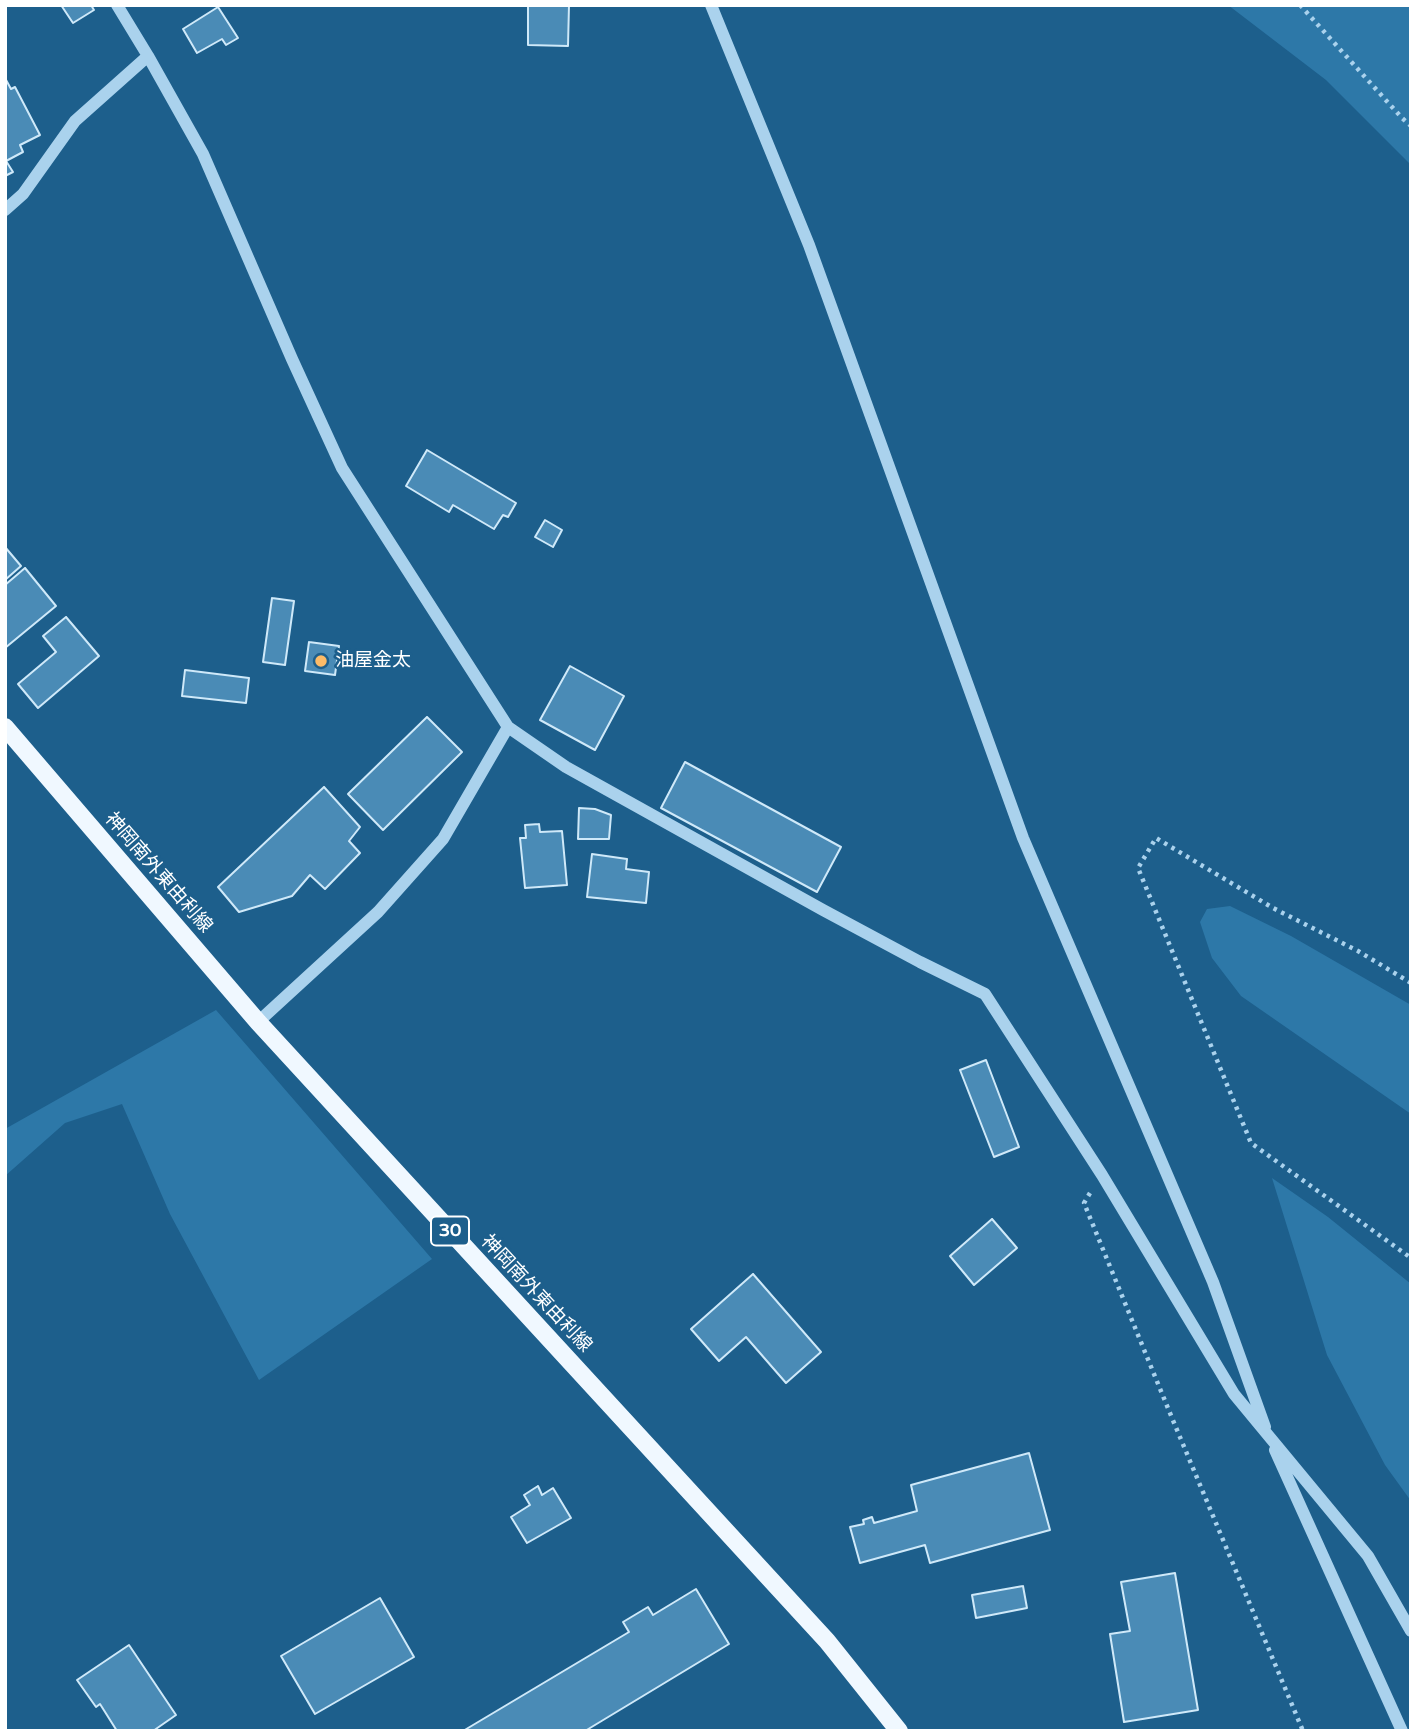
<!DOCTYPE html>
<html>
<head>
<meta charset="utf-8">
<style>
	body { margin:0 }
	#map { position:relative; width:1416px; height:1736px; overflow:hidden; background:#1d5f8c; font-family:"Varela Round",sans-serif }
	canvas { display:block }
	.frame { position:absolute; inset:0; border:7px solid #fff; pointer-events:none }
</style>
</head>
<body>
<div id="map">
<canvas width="1416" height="1736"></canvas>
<div class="frame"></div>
</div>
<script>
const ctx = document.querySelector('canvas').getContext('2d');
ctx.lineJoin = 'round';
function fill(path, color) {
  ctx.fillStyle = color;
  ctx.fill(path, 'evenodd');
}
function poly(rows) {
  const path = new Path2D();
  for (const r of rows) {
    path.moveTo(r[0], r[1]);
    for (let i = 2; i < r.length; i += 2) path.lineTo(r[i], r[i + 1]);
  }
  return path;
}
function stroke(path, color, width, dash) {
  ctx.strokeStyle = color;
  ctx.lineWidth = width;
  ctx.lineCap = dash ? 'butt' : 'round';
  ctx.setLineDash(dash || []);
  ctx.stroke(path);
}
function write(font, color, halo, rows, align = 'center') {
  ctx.font = font + ' "Varela Round","Noto Sans JP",sans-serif';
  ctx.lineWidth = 5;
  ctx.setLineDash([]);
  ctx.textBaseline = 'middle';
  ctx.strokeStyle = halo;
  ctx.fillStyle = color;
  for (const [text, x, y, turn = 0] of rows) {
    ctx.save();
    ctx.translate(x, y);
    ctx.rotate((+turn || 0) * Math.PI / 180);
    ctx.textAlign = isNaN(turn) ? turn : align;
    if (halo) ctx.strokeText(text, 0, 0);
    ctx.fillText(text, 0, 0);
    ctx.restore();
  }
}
fill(poly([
	[1228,5,1411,5,1411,165,1326,80],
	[1230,906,1291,936,1411,1005,1411,1114,1241,996,1212,958,1200,922,1207,909],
	[216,1010,432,1259,259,1380,170,1214,122,1104,65,1123,5,1176,5,1129],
	[1272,1178,1328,1217,1411,1284,1411,1501,1385,1465,1327,1355]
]), '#2d78a8');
const building = poly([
	[61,5,91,5,94,10,73,23,61,5],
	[528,5,569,5,568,46,528,45,528,5],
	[218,7,238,38,226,45,222,39,197,53,183,29,218,7],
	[5,78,11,89,15,87,40,135,20,145,23,152,6,161,13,172,5,176,5,78],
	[427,450,516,503,508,517,503,515,494,529,453,505,449,512,406,486,427,450],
	[545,520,562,530,553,547,535,537,545,520],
	[5,547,21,566,5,580,5,547],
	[25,568,56,606,5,648,5,585,25,568],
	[272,598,294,601,285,665,263,662,272,598],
	[66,617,99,656,38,708,18,684,56,652,43,636,66,617],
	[309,642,339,646,335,675,305,671,309,642],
	[570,666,624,696,595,750,540,720,570,666],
	[185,670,249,678,246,703,182,696,185,670],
	[427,717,462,752,383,830,348,794,427,717],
	[685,762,841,847,817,892,661,808,685,762],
	[324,787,360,827,349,841,360,853,325,889,310,875,292,896,239,912,218,887,324,787],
	[579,808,595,809,611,815,609,839,578,839,579,808],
	[539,824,540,832,562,831,567,885,525,888,520,838,526,838,525,825,539,824],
	[592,854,627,859,626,869,649,872,646,903,587,897,592,854],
	[986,1060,1019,1147,994,1157,960,1070,986,1060],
	[992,1219,1017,1248,974,1285,950,1256,992,1219],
	[753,1274,821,1352,786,1383,746,1337,719,1361,691,1329,753,1274],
	[1029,1453,1050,1530,930,1563,925,1545,860,1563,850,1527,864,1524,863,1520,872,1517,874,1523,917,1511,911,1485,1029,1453],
	[538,1486,542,1495,553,1488,571,1518,527,1543,511,1517,530,1505,524,1495,538,1486],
	[1175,1573,1198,1710,1124,1722,1110,1634,1130,1631,1121,1582,1175,1573],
	[1023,1586,1027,1608,976,1618,972,1595,1023,1586],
	[696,1589,729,1644,585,1731,463,1731,629,1632,623,1622,648,1607,653,1615,696,1589],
	[380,1598,414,1657,315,1714,281,1656,380,1598],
	[129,1645,176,1715,153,1731,117,1731,100,1704,96,1707,77,1680,129,1645]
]);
fill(building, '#4a8bb6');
stroke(building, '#cfe9f9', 2);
stroke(poly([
	[1300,5,1402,118,1411,126],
	[1411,983,1358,951,1273,908,1156,838,1138,868,1251,1143,1411,1258],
	[1090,1193,1084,1203,1172,1418,1303,1731]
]), '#aad2ed', 4.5, [3.5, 5]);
stroke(poly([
	[117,5,148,56,203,154,292,359,342,468,508,727,566,767,823,910,920,962,985,994,1102,1175,1234,1394,1368,1556,1411,1631],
	[711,5,809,245,1023,838,1213,1282,1265,1427],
	[5,210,23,194,75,121,148,56],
	[258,1022,378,912,443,839,508,727],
	[1275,1450,1402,1731]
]), '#aad2ed', 12);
stroke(poly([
	[5,727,258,1022,827,1641,899,1731]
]), '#f0f8ff', 18);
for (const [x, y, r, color] of [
	[321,661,7,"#fcbb68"]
]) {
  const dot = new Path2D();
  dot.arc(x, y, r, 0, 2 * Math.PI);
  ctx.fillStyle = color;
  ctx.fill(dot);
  stroke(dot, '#1d5f8c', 2.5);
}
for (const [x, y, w] of [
	[450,1231,38]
]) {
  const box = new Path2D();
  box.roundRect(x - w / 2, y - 14.5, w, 29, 5);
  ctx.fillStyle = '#1d5f8c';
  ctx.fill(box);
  stroke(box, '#fff', 2);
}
write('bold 18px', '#fff', null, [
	["30",450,1231]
]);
write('19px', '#fff', '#1d5f8c', [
	["油屋金太",335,661]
], 'left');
write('19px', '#fff', '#1d5f8c', [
	["神岡南外東由利線",158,873,49],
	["神岡南外東由利線",536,1294,47]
]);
</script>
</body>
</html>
